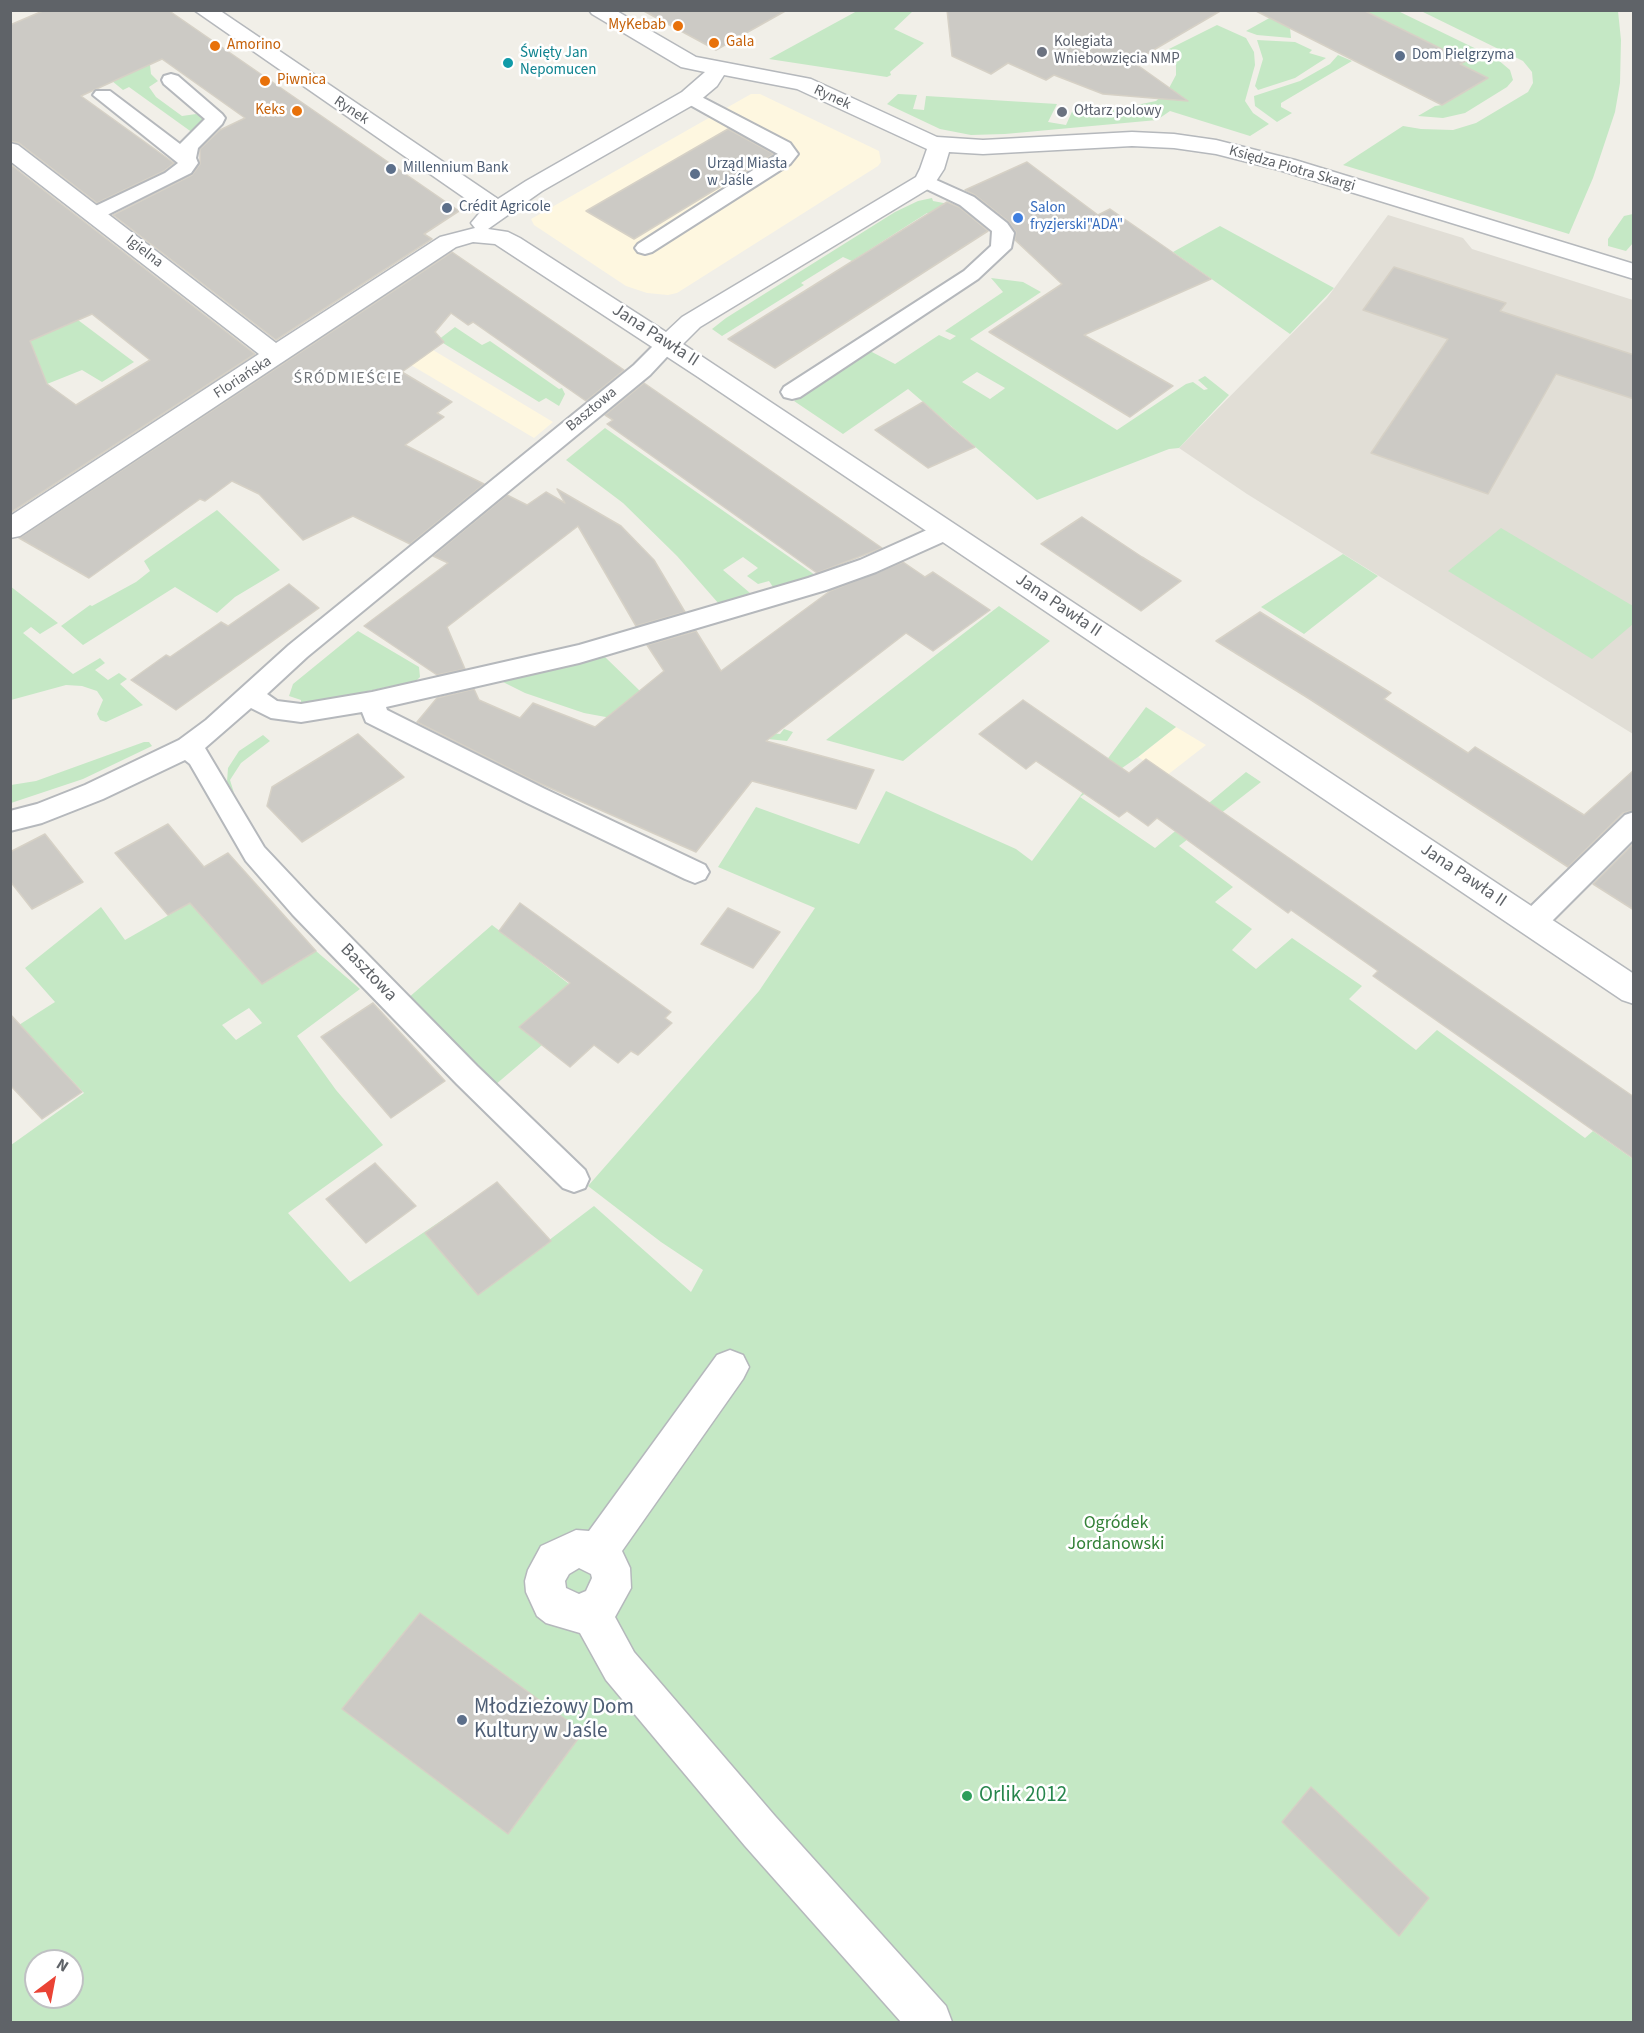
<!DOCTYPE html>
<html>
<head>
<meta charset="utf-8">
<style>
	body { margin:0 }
	#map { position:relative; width:1644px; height:2033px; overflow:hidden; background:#f1efe8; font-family:"Source Sans 3",sans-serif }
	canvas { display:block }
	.frame { position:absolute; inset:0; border:12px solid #5f6368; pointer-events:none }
	.north { position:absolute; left:24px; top:1949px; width:60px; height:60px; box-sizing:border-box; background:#fff; border:2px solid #bfc1c3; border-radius:50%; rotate:32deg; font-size:16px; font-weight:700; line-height:24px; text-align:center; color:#5f6368 }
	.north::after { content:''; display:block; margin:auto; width:21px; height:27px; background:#ea4335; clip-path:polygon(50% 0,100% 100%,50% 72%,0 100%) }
</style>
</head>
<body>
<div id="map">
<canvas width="1644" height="2033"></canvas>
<div class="frame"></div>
<div class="north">N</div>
</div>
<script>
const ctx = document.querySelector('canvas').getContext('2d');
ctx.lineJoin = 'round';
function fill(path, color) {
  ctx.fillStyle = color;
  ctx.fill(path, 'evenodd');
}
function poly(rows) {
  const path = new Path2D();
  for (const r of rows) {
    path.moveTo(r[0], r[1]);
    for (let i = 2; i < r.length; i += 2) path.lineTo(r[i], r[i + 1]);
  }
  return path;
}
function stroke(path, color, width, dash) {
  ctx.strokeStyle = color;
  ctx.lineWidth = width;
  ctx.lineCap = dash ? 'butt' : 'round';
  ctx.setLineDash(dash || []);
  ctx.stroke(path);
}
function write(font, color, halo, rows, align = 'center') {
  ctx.font = font + ' "Source Sans 3",sans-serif';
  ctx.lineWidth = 5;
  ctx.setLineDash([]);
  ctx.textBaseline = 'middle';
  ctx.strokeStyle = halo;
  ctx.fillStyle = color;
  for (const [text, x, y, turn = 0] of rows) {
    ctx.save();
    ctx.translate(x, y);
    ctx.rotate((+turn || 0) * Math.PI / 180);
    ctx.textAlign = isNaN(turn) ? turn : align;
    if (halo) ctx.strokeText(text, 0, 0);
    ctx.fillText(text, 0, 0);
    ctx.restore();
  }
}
fill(poly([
	[751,94,760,94,879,151,881,162,878,166,677,293,668,295,647,293,626,286,534,225,531,219],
	[433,350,553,422,534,438,411,365],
	[1176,727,1206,745,1166,776,1138,757]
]), '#fef7e0');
fill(poly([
	[1388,215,1463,238,1472,249,1633,300,1633,734,1247,494,1179,448,1327,298]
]), '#e1ded6');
fill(poly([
	[857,11,913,11,894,29,924,43,890,72,891,75,887,77,769,59],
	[1282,11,1290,28,1291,38,1257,35,1246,31],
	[1350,11,1398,11,1497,59,1510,70,1513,80,1507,87,1465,113,1443,118,1418,116,1435,106,1442,105,1487,78,1460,64,1465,60,1387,22],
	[1421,11,1618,11,1621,40,1620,83,1615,112,1593,178,1569,234,1343,165,1403,126,1421,129,1453,130,1476,123,1528,92,1533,83,1532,72,1523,61],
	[1217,25,1246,38,1254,52,1255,65,1245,101,1253,113,1269,124,1250,136,1170,111,1157,120,1005,134,971,135,940,129,887,104,898,94,917,95,913,109,924,110,926,96,1057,104,1048,122,1066,125,1075,105,1122,108,1156,101,1168,90,1176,75,1176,64,1168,52,1169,49],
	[1257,40,1295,42,1312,50,1309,53,1326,58,1295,78,1258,90,1255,86,1263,59],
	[125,48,150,65,151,74,158,81,149,87,156,97,182,116,196,114,206,120,207,126,180,146,179,144,193,133,129,87,123,90,112,81,117,78,97,61],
	[1338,55,1352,61,1281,103,1281,107,1292,113,1277,122,1255,106,1254,96,1300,81,1330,64],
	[932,198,933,201,949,204,981,232,981,236,942,214,936,218,927,213,852,261,843,257,801,283,804,285,722,336,712,329,726,318,895,212,918,201],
	[1633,214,1633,243,1626,251,1608,246,1608,239,1624,216],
	[1220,226,1334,288,1290,334,1173,252],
	[991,278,1023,282,1041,292,970,339,1117,430,1186,384,1193,382,1204,390,1208,389,1198,380,1205,376,1229,395,1179,448,1169,449,1037,500,908,389,843,434,794,401,870,351,895,364,939,335,950,340,956,336,945,331,1003,292],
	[977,372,1005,388,1004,389,990,399,962,382],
	[78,320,134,362,102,382,82,370,47,384,38,361,20,344],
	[455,327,482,345,490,341,559,389,562,388,565,394,559,406,546,398,539,402,438,340],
	[605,428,815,575,773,587,769,581,758,584,747,576,758,568,743,557,723,570,750,593,719,604,677,556,623,503,566,460],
	[217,510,280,570,235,597,217,613,175,587,83,645,61,626,90,605,92,606,136,582,150,571,144,561],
	[1501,528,1633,606,1633,624,1592,659,1448,571],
	[1343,554,1378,576,1304,634,1261,607],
	[10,586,58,623,40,634,31,627,23,633,73,674,100,658,105,663,95,670,108,680,119,673,127,679,120,684,143,705,106,722,100,720,97,714,103,700,97,691,82,686,66,685,11,700],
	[999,606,1050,641,903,761,826,740],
	[358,631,419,667,420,677,416,681,301,705,301,700,289,696,293,684],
	[605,657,673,723,780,734,784,729,793,732,787,741,671,729,584,713,525,693,499,680],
	[1146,707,1176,727,1138,757,1080,797,1155,848,1246,772,1261,782,1179,846,1233,887,1215,902,1252,929,1232,950,1256,969,1292,938,1362,986,1349,999,1416,1050,1437,1030,1585,1138,1593,1131,1633,1159,1633,2022,11,2022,11,1145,84,1093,34,1040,18,1050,11,1030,55,1002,25,968,101,907,125,940,190,903,262,984,316,951,360,989,297,1036,336,1090,383,1145,288,1213,350,1282,451,1214,476,1241,450,1262,478,1294,594,1206,691,1292,703,1270,661,1242,588,1186,759,991,815,908,718,867,756,807,859,844,886,791,1016,849,1032,861],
	[249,1008,262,1023,236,1040,222,1025],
	[36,1961,72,1961,72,1997,36,1997],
	[263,735,270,741,241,763,230,780,234,793,227,782,228,768,239,751],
	[144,742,149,742,152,746,83,779,11,803,11,785,36,781],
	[492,925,573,987,569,1022,495,1085,407,999]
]), '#c5e8c5');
const building = poly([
	[45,10,168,10,459,211,424,234,432,239,276,340,113,215,192,175,200,164,200,149,220,130,245,118,162,59,81,96,174,163,164,171,97,203,19,143,10,141,10,25,45,10],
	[642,10,787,10,716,50,642,10],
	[947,10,1222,10,1133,62,1188,101,1103,94,1054,75,1046,80,1008,63,991,74,952,56,947,10],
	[1254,10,1363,10,1466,61,1460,64,1488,78,1442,105,1254,10],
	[728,129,774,154,634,239,586,211,728,129],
	[1027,162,1098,215,1110,209,1211,279,1084,335,1173,386,1130,417,989,332,1062,284,1015,240,1016,232,1008,221,975,195,965,190,1027,162],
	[10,164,255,354,10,513,10,164],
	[92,314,150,360,76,405,47,384,30,341,92,314],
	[947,202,959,207,988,231,775,368,728,339,947,202],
	[452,252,624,370,586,401,473,322,468,325,451,313,435,332,444,342,402,372,452,402,437,413,444,417,405,445,484,484,410,544,353,516,303,540,259,494,232,481,205,501,200,499,89,578,19,538,452,252],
	[1394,267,1506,303,1500,311,1634,355,1634,399,1556,374,1488,494,1371,453,1448,339,1363,310,1394,267],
	[644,383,657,392,882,548,817,573,607,424,613,420,605,415,644,383],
	[923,402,951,427,975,447,928,468,875,430,923,402],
	[557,489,621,526,654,560,685,612,636,626,578,526,447,627,465,669,437,675,364,626,448,563,433,556,507,495,527,505,546,492,565,503,557,489],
	[1082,517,1142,557,1181,581,1141,611,1041,544,1082,517],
	[903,562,925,577,933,572,990,610,933,651,906,633,766,741,874,770,856,809,752,781,696,852,532,780,417,722,437,698,474,689,479,700,520,718,533,703,595,727,664,671,647,645,696,631,721,671,830,591,903,562],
	[289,584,319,608,176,710,131,680,166,655,170,657,221,622,228,626,289,584],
	[1260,612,1391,693,1384,699,1468,753,1475,747,1584,815,1634,770,1634,810,1623,813,1568,867,1308,698,1216,641,1260,612],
	[1023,700,1129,773,1146,759,1634,1097,1634,1159,1373,976,1378,971,1291,910,1288,913,1157,818,1148,826,1127,811,1119,817,1036,761,1026,769,979,734,1023,700],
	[358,734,404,777,302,842,267,806,272,787,358,734],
	[168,824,204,867,228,853,316,951,262,984,190,903,168,915,115,853,168,824],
	[45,834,83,882,32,909,10,881,10,852,45,834],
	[1634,843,1634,910,1593,884,1634,843],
	[520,903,671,1012,665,1018,672,1023,638,1055,631,1051,618,1063,594,1045,570,1067,519,1027,570,983,499,931,520,903],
	[728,908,780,932,753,968,701,944,728,908],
	[373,1003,445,1081,391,1118,321,1037,373,1003],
	[10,1014,82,1092,42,1119,10,1085,10,1014],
	[375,1163,416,1206,366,1243,326,1199,375,1163],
	[497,1182,551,1241,478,1295,425,1233,497,1182],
	[420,1613,583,1732,508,1834,342,1709,420,1613],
	[1311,1787,1429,1898,1399,1936,1282,1822,1311,1787]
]);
fill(building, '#cccac5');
stroke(building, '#d6d1c6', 1.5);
const lane = poly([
	[171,74,178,76,222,114,225,118,222,124,198,148,196,158,198,163,191,173,101,218,87,218,84,214,87,210,165,173,178,163,93,95,96,91,110,91,180,144,205,119,164,84,162,80,164,76,171,74],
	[690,91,790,143,798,154,790,164,652,252,645,254,638,252,635,248,638,244,778,154,683,101,680,97,683,93,690,91],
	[925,175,974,197,1007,223,1014,233,1011,248,978,279,800,397,792,399,784,397,781,392,784,387,964,271,991,246,992,231,960,205,918,185,915,181,918,177,925,175],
	[667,338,675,340,678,345,650,375,307,657,267,694,277,701,301,704,372,692,579,645,808,578,860,560,938,525,946,523,954,525,958,531,954,537,876,572,826,590,579,663,386,707,387,710,545,789,705,865,709,872,705,879,695,883,685,879,527,803,366,722,362,712,301,722,271,718,251,708,205,748,264,847,313,899,477,1066,585,1170,589,1179,585,1188,574,1192,563,1188,457,1084,293,915,246,861,190,764,185,760,103,799,42,823,10,831,10,811,37,804,85,785,179,740,206,720,289,645,634,365,659,340,667,338],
	[1634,812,1634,839,1542,931,1532,934,1522,931,1518,923,1522,915,1625,815,1634,812]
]);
const street = poly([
	[194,10,219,10,498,199,526,181,682,92,705,72,681,67,592,14,589,10,615,10,696,57,811,79,937,137,983,140,1132,132,1174,134,1216,140,1295,160,1634,264,1634,279,1279,170,1216,154,1174,148,1132,146,983,154,949,152,944,169,933,186,700,327,683,344,1634,974,1634,1004,1622,1000,698,377,495,244,473,242,456,247,20,536,10,538,10,516,259,354,10,161,10,143,18,145,276,343,440,237,475,228,471,223,482,210,194,10],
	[724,75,797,89,927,149,920,169,916,177,682,317,666,332,520,238,508,232,488,229,542,191,698,102,717,86,724,75],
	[730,1350,743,1355,749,1367,743,1379,622,1551,630,1568,631,1588,615,1617,634,1652,775,1816,946,2006,952,2022,901,2022,745,1846,606,1680,580,1633,546,1623,537,1616,526,1592,525,1581,528,1570,541,1546,576,1530,589,1531,717,1355,730,1350],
	[579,1568,591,1574,592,1578,586,1591,579,1594,566,1588,565,1581,569,1574,579,1568]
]);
stroke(lane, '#b5b8bc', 4);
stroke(street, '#b5b8bc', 3);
fill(lane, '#fff');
fill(street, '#fff');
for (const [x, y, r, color] of [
	[678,26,6,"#e8710a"],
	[714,43,6,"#e8710a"],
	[215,46,6,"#e8710a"],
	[1042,52,6,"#6b7280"],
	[1400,56,6,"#5c6f8a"],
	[508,63,6,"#0f9aa8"],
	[265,81,6,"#e8710a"],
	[297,111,6,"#e8710a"],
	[1062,112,6,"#6b7280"],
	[391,169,6,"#5c6f8a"],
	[695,174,6,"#5c6f8a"],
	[447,208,6,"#5c6f8a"],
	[1018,218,6,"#3f7fe0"],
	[462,1720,6,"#5c6f8a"],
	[967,1796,6,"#2e9e5b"]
]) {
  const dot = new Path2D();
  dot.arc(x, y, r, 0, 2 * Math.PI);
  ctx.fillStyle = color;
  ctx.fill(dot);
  stroke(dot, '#fff', 2);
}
write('15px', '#c56008', '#fff', [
	["MyKebab",666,26,"right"],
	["Gala",726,43],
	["Amorino",227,46],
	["Piwnica",277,81],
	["Keks",285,111,"right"]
], 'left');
write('15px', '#5b616d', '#fff', [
	["Kolegiata",1054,43],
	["Wniebowzięcia NMP",1054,60],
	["Ołtarz polowy",1074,112]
], 'left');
write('15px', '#0d838f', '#fff', [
	["Święty Jan",520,54],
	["Nepomucen",520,71]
], 'left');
write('15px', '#4e5e75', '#fff', [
	["Dom Pielgrzyma",1412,56],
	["Urząd Miasta",707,165],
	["w Jaśle",707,182],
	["Millennium Bank",403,169],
	["Crédit Agricole",459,208]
], 'left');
write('15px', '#5f6368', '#fff', [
	["Rynek",832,98,25],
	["Rynek",351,111,34],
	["Księdza Piotra Skargi",1292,169,16],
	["Igielna",144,252,38],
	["Floriańska",243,378,-33],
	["Basztowa",592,410,-39]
]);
write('15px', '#366cbe', '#fff', [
	["Salon",1030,209],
	["fryzjerski\"ADA\"",1030,226]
], 'left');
ctx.letterSpacing = '1.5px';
write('16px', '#70757a', '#fff', [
	["ŚRÓDMIEŚCIE",348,379]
]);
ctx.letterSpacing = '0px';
write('18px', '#5f6368', '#fff', [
	["Jana Pawła II",655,336,33],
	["Jana Pawła II",1058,606,34],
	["Jana Pawła II",1463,876,34],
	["Basztowa",368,973,46]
]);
write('18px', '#348238', '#fff', [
	["Ogródek",1116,1524],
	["Jordanowski",1116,1545]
]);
write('21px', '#4e5e75', '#fff', [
	["Młodzieżowy Dom",474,1708],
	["Kultury w Jaśle",474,1732]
], 'left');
write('21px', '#27864d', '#fff', [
	["Orlik 2012",979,1796]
], 'left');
</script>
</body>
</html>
